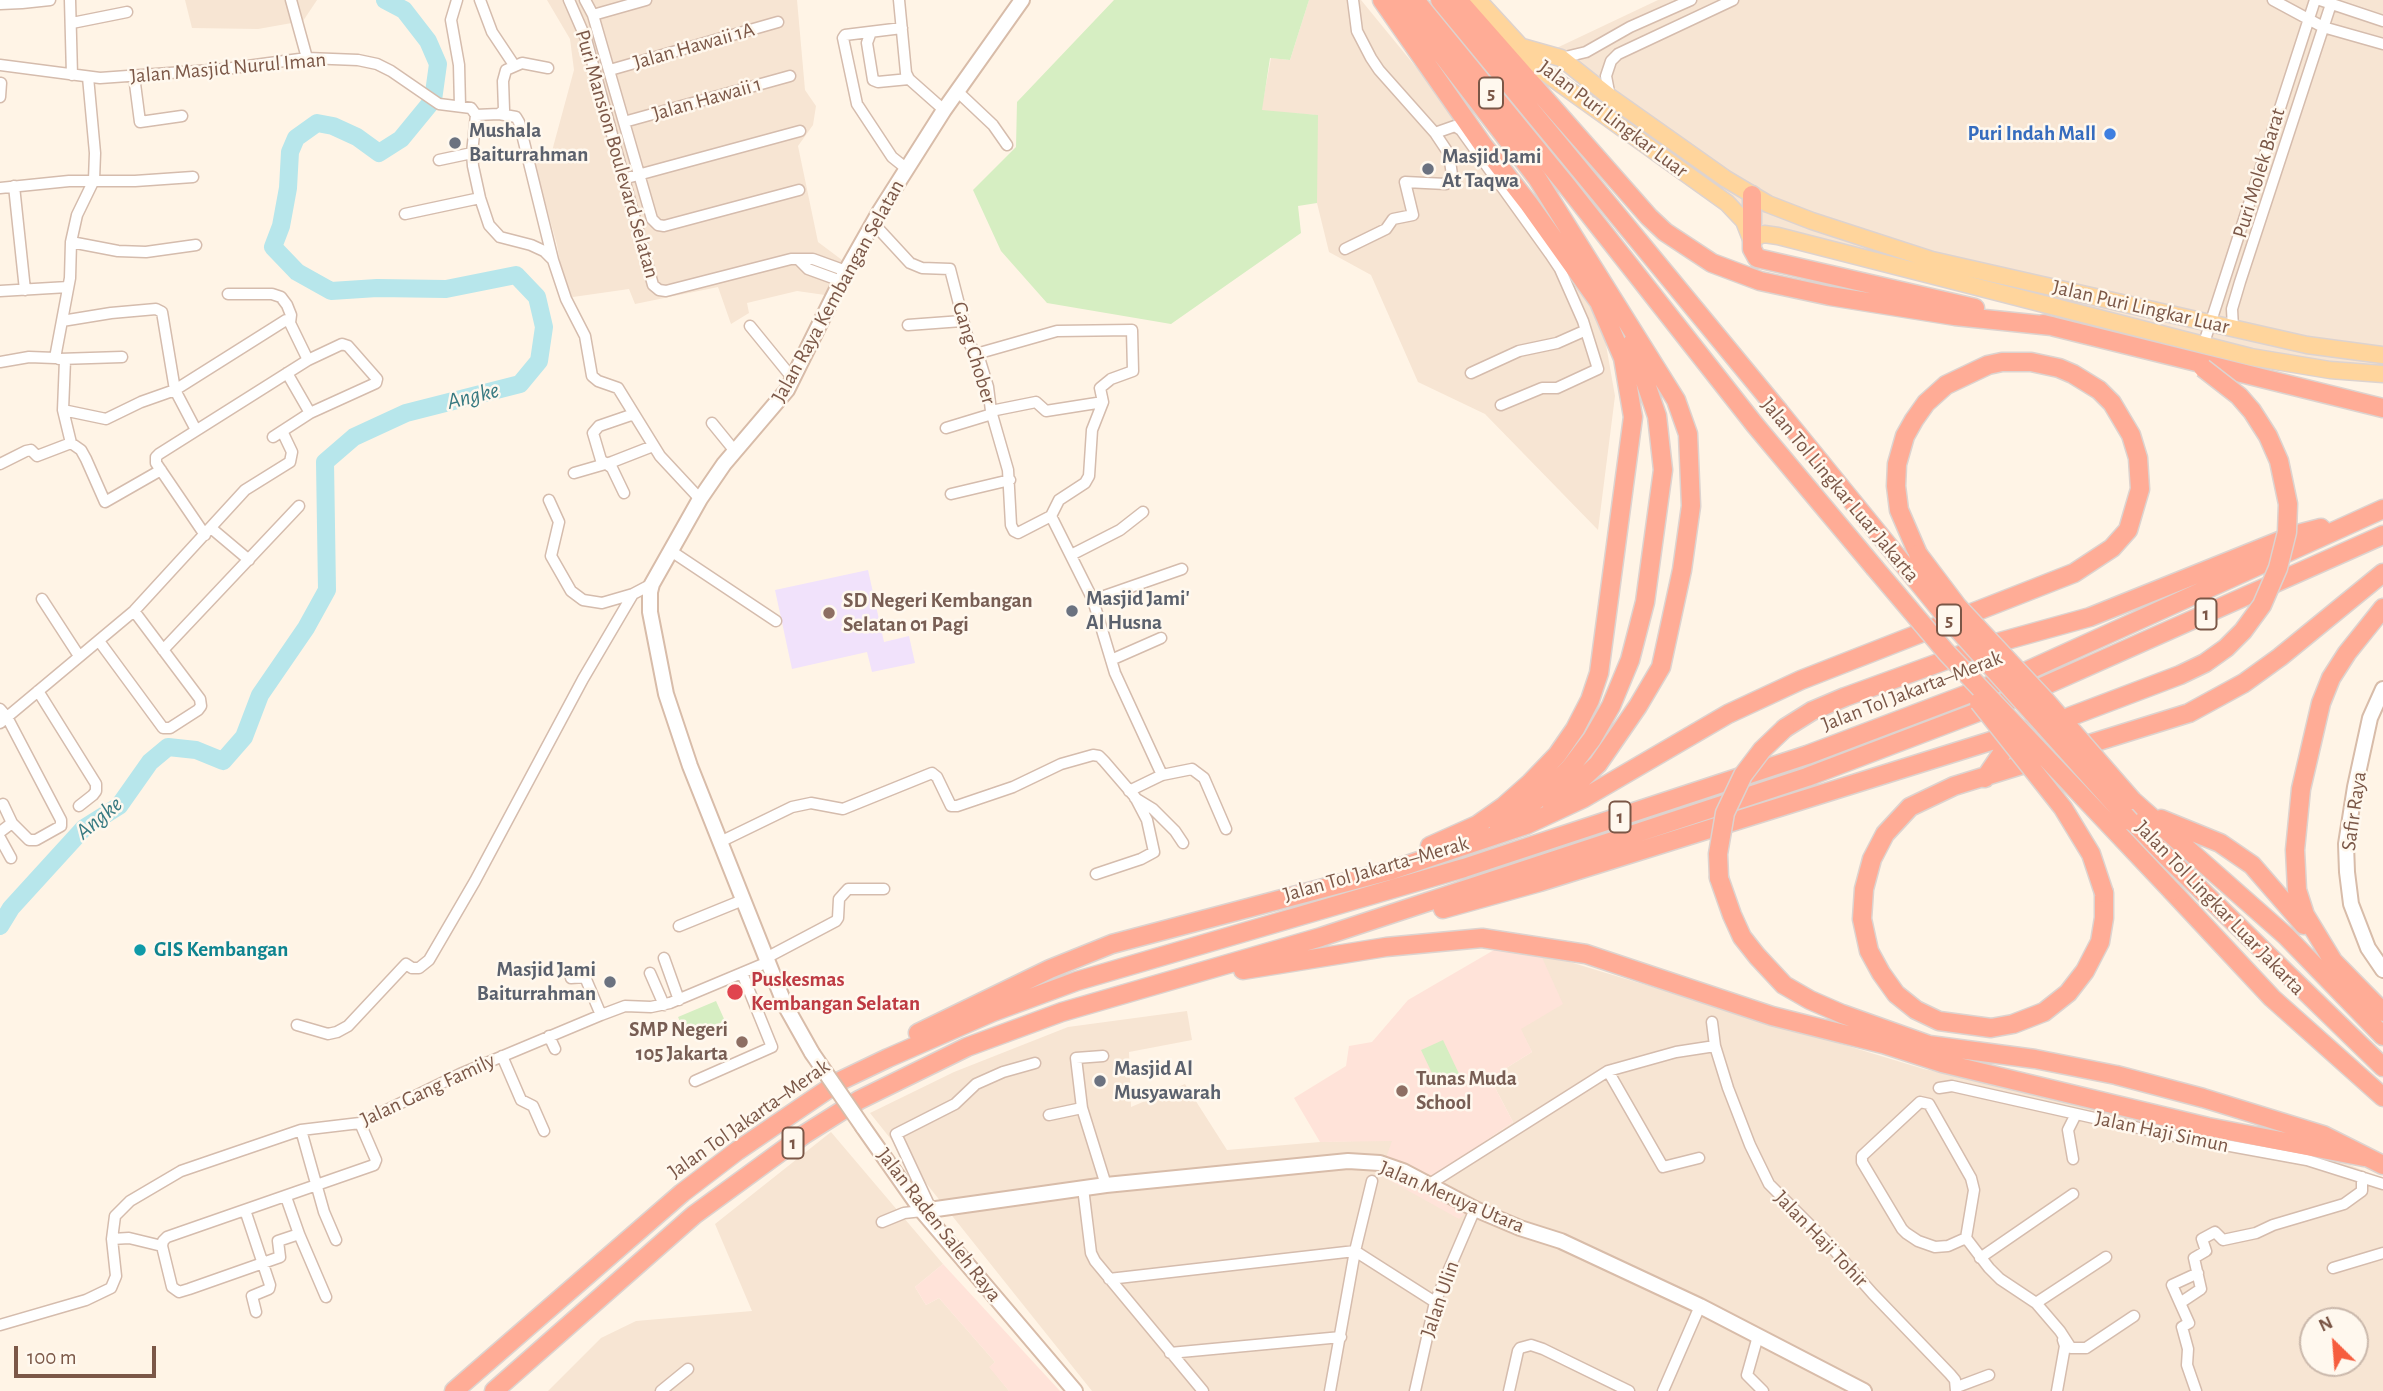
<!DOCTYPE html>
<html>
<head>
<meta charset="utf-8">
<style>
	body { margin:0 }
	#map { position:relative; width:2383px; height:1391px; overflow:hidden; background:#fff4e6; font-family:"Alegreya Sans",sans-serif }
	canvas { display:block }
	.north { position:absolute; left:2299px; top:1307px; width:70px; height:70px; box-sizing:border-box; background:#fff8ee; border:2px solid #cab8ab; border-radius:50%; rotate:335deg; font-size:19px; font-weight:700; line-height:28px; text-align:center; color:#7b5747 }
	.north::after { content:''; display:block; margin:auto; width:24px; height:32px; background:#f65d3e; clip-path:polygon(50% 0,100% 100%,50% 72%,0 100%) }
	.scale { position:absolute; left:14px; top:1346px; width:142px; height:32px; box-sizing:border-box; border:4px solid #7b5747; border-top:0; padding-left:9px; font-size:21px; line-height:24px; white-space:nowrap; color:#7b5747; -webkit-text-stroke:5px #fff8ee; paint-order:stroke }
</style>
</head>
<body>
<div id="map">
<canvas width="2383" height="1391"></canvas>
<div class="north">N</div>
<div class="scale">100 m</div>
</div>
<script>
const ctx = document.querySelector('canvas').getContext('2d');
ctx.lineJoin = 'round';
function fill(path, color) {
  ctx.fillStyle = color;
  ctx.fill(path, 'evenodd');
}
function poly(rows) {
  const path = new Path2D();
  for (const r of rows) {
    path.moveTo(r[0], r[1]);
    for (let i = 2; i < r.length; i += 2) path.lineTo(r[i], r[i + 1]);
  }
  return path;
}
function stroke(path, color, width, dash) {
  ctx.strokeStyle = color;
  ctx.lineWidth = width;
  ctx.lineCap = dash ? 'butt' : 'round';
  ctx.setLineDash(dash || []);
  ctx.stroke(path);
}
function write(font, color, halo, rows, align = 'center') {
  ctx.font = font + ' "Alegreya Sans",sans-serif';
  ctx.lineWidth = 5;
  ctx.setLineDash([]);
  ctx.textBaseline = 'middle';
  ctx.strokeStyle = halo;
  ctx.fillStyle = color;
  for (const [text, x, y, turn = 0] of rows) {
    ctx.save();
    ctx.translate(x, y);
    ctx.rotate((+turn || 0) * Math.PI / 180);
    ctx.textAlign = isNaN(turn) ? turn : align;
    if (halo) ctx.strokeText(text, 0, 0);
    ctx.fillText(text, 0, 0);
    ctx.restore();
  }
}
fill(poly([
	[185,0,317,0,303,21,258,29,192,28],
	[547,0,797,0,805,90,816,106,813,125,798,146,818,242,842,260,825,295,797,291,747,303,749,313,731,324,718,287,635,304,629,289,566,298,557,245,531,152,552,151,574,70,570,39],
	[1309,0,1361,0,1532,209,1602,322,1615,396,1598,530,1485,414,1418,382,1371,275,1329,252,1317,203,1317,115,1261,111,1271,58,1290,60],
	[1658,0,2383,0,2383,373,2330,370,1786,238,1727,203,1599,111,1609,98,1546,53],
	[1540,953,1924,1069,2350,1165,2383,1179,2383,1391,1092,1391,870,1113,954,1072,1068,1027,1187,1011,1192,1040,1129,1052,1131,1107,1185,1084,1227,1150,1320,1142,1392,1140,1432,1184,1487,1140,1513,1122,1490,1078,1532,1052,1520,1029],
	[2313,1321,2355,1321,2355,1363,2313,1363],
	[831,1132,943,1264,915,1287,926,1305,939,1298,995,1362,990,1367,1009,1391,548,1391,601,1338,636,1321,752,1311,715,1224]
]), '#f7e5d3');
fill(poly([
	[1494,950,1540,953,1563,1004,1521,1029,1532,1052,1490,1078,1513,1122,1487,1140,1433,1184,1473,1206,1459,1219,1380,1175,1392,1141,1320,1142,1294,1098,1346,1066,1349,1046,1372,1042,1408,1000],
	[943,1264,1060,1391,1009,1391,989,1367,995,1362,939,1298,926,1305,915,1287]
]), '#ffe3d9');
fill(poly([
	[868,570,884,642,909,636,915,663,872,672,867,652,792,669,775,590]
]), '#f1e2fb');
fill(poly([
	[1114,0,1309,0,1290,60,1270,58,1262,110,1318,115,1317,203,1298,206,1301,233,1171,324,1047,303,1001,251,973,190,1016,147,1017,102],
	[716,1001,725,1021,687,1037,678,1017],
	[1443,1040,1461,1078,1439,1088,1421,1050]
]), '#d6eec2');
stroke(poly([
	[0,926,11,908,84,828,119,806,150,762,168,747,196,750,223,761,244,737,260,695,306,628,327,590,325,462,354,437,406,413,520,384,539,361,544,327,537,297,516,275,446,289,377,288,331,291,297,272,273,247,281,226,288,188,290,152,296,138,317,123,333,126,357,137,379,153,401,139,433,100,438,64,428,41,404,10,385,0]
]), '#b7e6eb', 18);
const street = poly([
	[70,0,72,75],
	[291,0,307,58],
	[457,0,451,20,459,65,460,106],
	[480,0,492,32,514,65],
	[569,0,586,39,653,285,659,290,666,291,791,259,813,259,846,271],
	[585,0,593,15,652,219,658,225,664,226,799,190],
	[899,0,906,73,909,79,944,110],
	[2273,0,2323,27,2383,44],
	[2320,0,2383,21],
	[22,3,50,0],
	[0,4,22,3,20,0],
	[593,15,646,0],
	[72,23,127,12],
	[902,28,845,35,843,38,857,104,892,157,907,169],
	[871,32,867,43,873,80,878,82,909,79],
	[1561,58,1586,52,1630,27,1691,0],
	[0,65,100,78,225,69,307,58,358,60,377,64,391,71,439,104,471,108,476,115,472,153,473,166,480,198,489,225,500,237,531,245,544,251,553,260,566,299,585,336,592,376,598,381,618,388,660,456,700,499],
	[610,70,778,22],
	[134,76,140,122,182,116],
	[957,91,993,125,1007,145],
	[0,97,1,83],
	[1610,97,1606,76,1611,61,1618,54,1733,0],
	[499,114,504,110,503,81,506,70,522,63,548,68],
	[476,115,499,114,516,117,519,122,553,260],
	[624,122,790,76],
	[1435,133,1455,126,1461,130,1550,254,1560,269,1583,321,1598,369,1557,388,1542,388,1501,405],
	[439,160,472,153],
	[623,179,800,131],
	[14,186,25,290],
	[0,188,69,181,135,181,193,177],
	[405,214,480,198],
	[874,224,910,263,922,268,950,269,969,343,980,361,988,387,991,411,1008,470,1011,525,1014,531,1018,533,1051,516],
	[71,242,118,251,146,252,196,245],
	[1345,249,1386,229,1393,219,1413,215,1405,182,1446,184,1452,175,1449,154,1435,133,1379,70,1371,58,1357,31,1353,0],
	[798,259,808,269,841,281],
	[0,291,68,287],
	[228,294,272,294,281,297,287,305,291,315,290,323],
	[62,321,111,313,156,309,162,312,175,390,286,320,290,323,308,360],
	[908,325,962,321],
	[750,326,794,380],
	[2233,328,2232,309,2240,282,2331,4],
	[2203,346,2315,0],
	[976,354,1057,331,1132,330,1133,371,1111,379,1100,388,1103,402,1092,430,1089,476,1085,483,1059,500,1051,516],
	[59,359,122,357],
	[65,360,63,410,71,443],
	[0,362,29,357,55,358,70,278,71,242,77,215,94,180,95,153,88,77],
	[287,373,310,413],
	[1471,373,1519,351,1557,343,1584,331],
	[63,410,106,419,141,402,175,390,196,430],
	[991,411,1036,402,1046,411,1103,402],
	[712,423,734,450],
	[946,428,992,414],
	[0,464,26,451,31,450,37,456,71,443,81,450,86,459,105,502,161,470],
	[574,473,612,462,653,446],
	[624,493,612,468,601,460,593,433,599,426,634,414],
	[951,494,1010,480],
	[549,500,559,522,551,556,571,591,583,600,602,603,633,594],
	[1051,516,1093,600,1115,673,1162,775],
	[211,528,249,560],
	[205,535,156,463,156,457,159,454,308,360,342,344,348,346,377,379,376,383,310,413,273,437],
	[671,551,776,621],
	[1071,555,1120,530,1143,512],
	[42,599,79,656],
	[1093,600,1182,569],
	[99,641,163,728,170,728,198,710,201,706,200,699,134,611],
	[163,650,299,506],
	[1111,660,1161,638],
	[38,691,96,784,96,791,93,795,79,806],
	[0,709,7,717,61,820,61,826,36,840,29,840,12,823,3,804],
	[0,723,134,611,245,490,290,462,292,452,282,431],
	[1129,791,1162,775,1192,769,1204,778,1226,829],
	[1135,798,1153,809,1175,831,1183,843],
	[0,832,12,823],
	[0,838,11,858],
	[720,842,792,807,811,803,843,809,932,773,937,777,951,806,957,806,1013,787,1061,764,1093,755,1099,756,1104,761,1135,797,1147,820,1154,852,1141,859,1096,874],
	[679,926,743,900],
	[664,958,679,1000],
	[766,958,836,921,838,918,839,899,848,889,884,889],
	[650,973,664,1005],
	[571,978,585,977,601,1015],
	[1712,1022,1715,1046,1728,1088,1750,1145,1769,1184,1827,1242,1873,1294,1950,1374,1955,1380,1956,1391],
	[297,1025,328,1034,337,1032,348,1026,406,964,412,968,419,968,429,960,475,881,583,679,633,594,652,584],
	[549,1036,555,1049],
	[502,1056,521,1100,533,1106,544,1131],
	[1103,1056,1076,1058,1082,1108,1106,1185],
	[1608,1071,1663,1167,1699,1158],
	[695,1081,772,1047,742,973],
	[1939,1088,1952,1086,2170,1135,2307,1160,2383,1184],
	[1049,1115,1082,1108],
	[301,1130,324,1212,336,1240],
	[2073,1159,2068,1130,2076,1114],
	[1428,1185,1608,1071,1676,1052,1715,1046],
	[1083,1188,1091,1253,1095,1261,1203,1391],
	[286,1197,299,1234,278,1241,280,1257,189,1289,179,1292,172,1287,162,1246,163,1241,167,1237,374,1165,376,1160,360,1123],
	[931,1209,896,1134,955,1104,976,1084,1003,1072,1035,1063],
	[245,1210,270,1285,269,1289,252,1296,256,1312],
	[882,1222,904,1213,922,1211],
	[299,1234,326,1297],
	[1966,1238,1948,1246,1935,1247,1918,1241,1906,1233,1902,1229,1862,1162,1862,1156,1920,1102,1929,1104,1971,1178,1974,1190,1966,1238,1989,1268,2000,1279,2036,1303,2060,1331,2071,1348,2086,1348,2134,1316],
	[112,1239,129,1238,162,1246],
	[1980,1258,2073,1194],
	[2333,1268,2383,1253],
	[1109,1279,1355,1251,1435,1302],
	[2036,1303,2106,1257],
	[2180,1303,2172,1285,2198,1273],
	[0,1325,86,1300,111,1288,116,1276,112,1239,115,1216,130,1201,181,1171,301,1130,360,1123,460,1074,601,1015,625,1006,651,1007,670,1003,768,962],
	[1758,1336,1747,1375,1763,1391],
	[1170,1353,1341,1337],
	[1957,1387,1989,1375],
	[661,1391,688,1369],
	[1330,1391,1355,1251,1372,1181],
	[1415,1391,1435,1302,1475,1209],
	[1509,1391,1518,1351,1520,1348,1531,1345,1543,1349,1629,1391],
	[1663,1391,1700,1306],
	[2057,1391,2065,1346,2063,1340],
	[2196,1391,2187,1365,2188,1349,2182,1327,2189,1323,2180,1303,2201,1289,2194,1258,2206,1251,2202,1239,2215,1232,2223,1240,2256,1233,2273,1225,2344,1204,2362,1191,2362,1177]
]);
const secondary = poly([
	[2383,689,2370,718,2355,787,2346,844,2347,872,2351,904,2368,948,2383,970],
	[812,1053,785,1005,690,766,666,694,650,612,650,592,652,584,700,499,724,464,787,390,846,271,880,211,944,110,1022,0],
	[863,1127,922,1211,1075,1391],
	[922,1211,1106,1185,1348,1161,1380,1163,1403,1171,1475,1209,1520,1228,1561,1241,1700,1306,1864,1391]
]);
const primary = poly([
	[1478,0,1544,72,1727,203,1744,221,1751,239,1764,234,1778,236,2251,357,2330,370,2383,374],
	[1522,47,1561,58,1610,97,1726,179,1768,204,1812,221,1932,260,2307,345,2383,355]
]);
const highway = poly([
	[1382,0,1483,145,1529,204,1599,302,1623,358,1633,417,1599,673,1590,700,1575,729,1557,755,1530,783,1504,806,1477,825,1430,846],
	[1400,0,1537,178,1676,400,1688,434,1691,506,1682,570,1661,667,1638,706,1598,764,1552,807],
	[1415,0,1567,186,1755,425,1874,567],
	[1440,0,1778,410],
	[1458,0,1649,217,1665,232,1712,263,1760,281,1830,296,1955,316,2052,326],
	[1752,195,1752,249,1757,258,1975,308],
	[2043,324,2383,408],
	[2383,608,2347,653,2331,678,2321,703,2301,789,2295,850,2297,890,2305,915,2333,961,2383,1012],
	[1785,728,1812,711,1845,697,1985,646,2090,617,2294,535,2321,528],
	[1985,778,2015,734],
	[2132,800,2286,936,2383,1036],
	[2161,819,2220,843,2252,865,2304,925],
	[2130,821,2383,1067],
	[1499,828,1540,797,1570,768,1592,739,1611,706,1630,660,1645,602,1663,470,1657,416,1632,343],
	[1719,878,1732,915,1742,937,1757,956,1784,985,1810,1000,1842,1014,1929,1045,2035,1059,2116,1075,2203,1098,2323,1135,2383,1165],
	[2172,891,2272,998,2383,1097],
	[2104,893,2104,918,2100,942,2085,971,2068,993,2044,1012,2013,1024,1991,1028,1939,1021,1916,1010,1896,994,1881,973,1869,951,1862,919,1864,889,1872,859,1885,834,1910,807,1954,786,2189,713,2244,683,2280,657,2383,573],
	[1443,909,1540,882,2055,721],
	[1243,970,1386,947,1482,938,1586,954,1772,1016,1883,1044,1942,1063,2208,1127,2364,1157],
	[918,1033,1050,969,1112,944,1392,870,1526,825,1584,798,1728,714,1801,680,2074,573,2112,548,2128,530,2140,489,2138,458,2131,435,2112,403,2099,390,2073,374,2059,368,2031,362,2002,362,1988,365,1946,385,1926,403,1914,420,1905,436,1897,464,1896,486,1899,510,1918,554],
	[454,1391,682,1193,737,1151,840,1081,888,1058,993,1012,1077,981,1464,868,1807,755,2018,675,2383,509],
	[494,1391,694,1215,805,1134,859,1100,967,1047,1062,1012,1321,937,1807,777,2028,693,2383,535]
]);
stroke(street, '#d5bcad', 13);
stroke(secondary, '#d8bca9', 18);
stroke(primary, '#ddd3cf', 19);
stroke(highway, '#ddd3cf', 21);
stroke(street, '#fff', 10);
stroke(secondary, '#fff', 14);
stroke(primary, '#ffd59c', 16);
stroke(highway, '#ffac96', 18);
const secondaryBridge = poly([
	[812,1053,863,1127]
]);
const highwayBridge = poly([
	[1778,410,1943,613,2130,821],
	[1918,554,1958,607,2044,699,2132,800],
	[1874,567,1946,652,2172,891],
	[1979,702,2063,808,2091,854,2104,893],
	[2069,717,2180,675,2205,663,2226,648,2243,631,2262,605,2278,568,2287,532,2288,504,2279,461,2268,436,2252,411,2239,396,2203,368],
	[1719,878,1718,854,1725,813,1743,775,1762,750,1785,728]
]);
stroke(secondaryBridge, '#d8bca9', 18, []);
stroke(highwayBridge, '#ddd3cf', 21, []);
stroke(secondaryBridge, '#fff', 14);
stroke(highwayBridge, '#ffac96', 18);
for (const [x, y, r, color] of [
	[2110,134,7,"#3f7fe0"],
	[455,143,7,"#6b7280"],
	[1428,169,7,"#6b7280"],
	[1072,611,7,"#6b7280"],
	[829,613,7,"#8d6e63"],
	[140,950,7,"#0f9aa8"],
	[610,982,7,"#6b7280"],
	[735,992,9,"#e0444e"],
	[742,1042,7,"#8d6e63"],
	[1100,1081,7,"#6b7280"],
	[1402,1091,7,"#8d6e63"]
]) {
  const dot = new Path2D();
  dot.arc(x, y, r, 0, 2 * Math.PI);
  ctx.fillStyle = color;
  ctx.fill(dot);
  stroke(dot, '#fff8ee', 2.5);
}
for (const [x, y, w] of [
	[1491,93,24],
	[2206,614,21],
	[1949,620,24],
	[1620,817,21],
	[793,1143,21]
]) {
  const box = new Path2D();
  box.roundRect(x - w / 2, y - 15.5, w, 31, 5);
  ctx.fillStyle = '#fff8ee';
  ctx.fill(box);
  stroke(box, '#7b5747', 2);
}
write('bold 19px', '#7b5747', null, [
	["5",1491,93],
	["1",2206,614],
	["5",1949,620],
	["1",1620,817],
	["1",793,1143]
]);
write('21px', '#7b5747', '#fff8ee', [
	["Jalan Hawaii 1A",694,46,-16],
	["Jalan Masjid Nurul Iman",228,68,-5],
	["Jalan Hawaii 1",707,99,-16],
	["Jalan Puri Lingkar Luar",1613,119,37],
	["Puri Mansion Boulevard Selatan",617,154,74],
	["Puri Molek Barat",2259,173,-73],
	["Jalan Raya Kembangan Selatan",838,291,-61],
	["Jalan Puri Lingkar Luar",2141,307,13],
	["Gang Chober",974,353,73],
	["Jalan Tol Lingkar Luar Jakarta",1840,490,50],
	["Jalan Tol Jakarta–Merak",1912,691,-21],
	["Safir Raya",2354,811,-82],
	["Jalan Tol Jakarta–Merak",1376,869,-16],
	["Jalan Tol Lingkar Luar Jakarta",2220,908,46],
	["Jalan Gang Family",428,1090,-25],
	["Jalan Tol Jakarta–Merak",749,1119,-35],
	["Jalan Haji Simun",2162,1132,12],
	["Jalan Meruya Utara",1452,1197,23],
	["Jalan Raden Saleh Raya",939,1225,52],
	["Jalan Haji Tohir",1821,1239,46],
	["Jalan Ulin",1440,1299,-71]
]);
write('bold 21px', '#5b616d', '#fff8ee', [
	["Mushala",469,131],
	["Baiturrahman",469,155],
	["Masjid Jami",1442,157],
	["At Taqwa",1442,181],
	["Masjid Jami'",1086,599],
	["Al Husna",1086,623],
	["Masjid Jami",596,970,"right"],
	["Baiturrahman",596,994,"right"],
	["Masjid Al",1114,1069],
	["Musyawarah",1114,1093]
], 'left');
write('bold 21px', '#366cbe', '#fff8ee', [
	["Puri Indah Mall",2096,134]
], 'right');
write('bold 21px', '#785e54', '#fff8ee', [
	["SD Negeri Kembangan",843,601],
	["Selatan 01 Pagi",843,625],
	["SMP Negeri",728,1030,"right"],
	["105 Jakarta",728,1054,"right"],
	["Tunas Muda",1416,1079],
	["School",1416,1103]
], 'left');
write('bold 21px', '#0d838f', '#fff8ee', [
	["GIS Kembangan",154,950]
], 'left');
write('bold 21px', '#be3a42', '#fff8ee', [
	["Puskesmas",751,980],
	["Kembangan Selatan",751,1004]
], 'left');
write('italic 23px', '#387a82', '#fff8ee', [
	["Angke",473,396,-14],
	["Angke",99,818,-40]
]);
</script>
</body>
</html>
